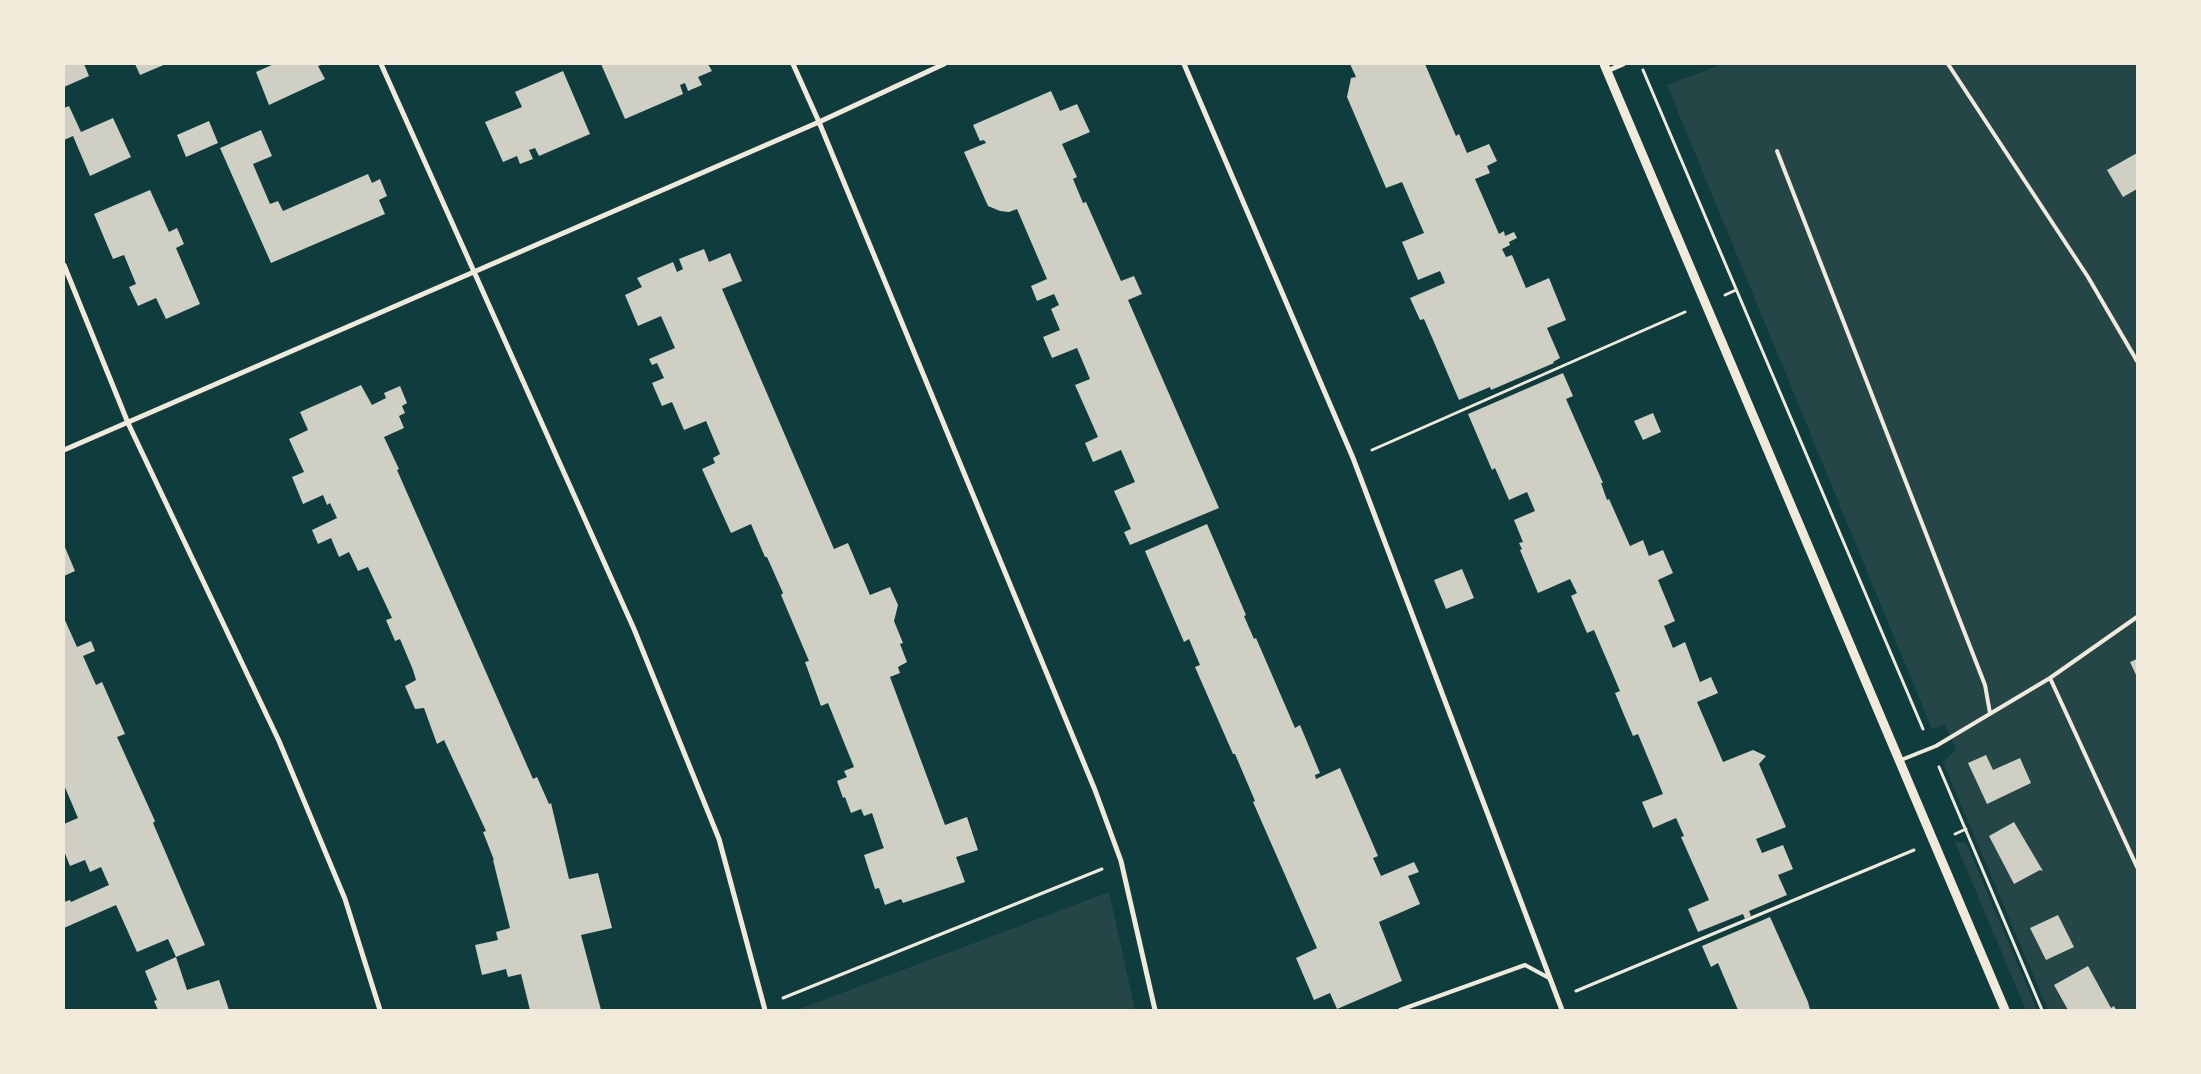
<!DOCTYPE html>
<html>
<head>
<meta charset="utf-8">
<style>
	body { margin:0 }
	#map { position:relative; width:2201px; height:1074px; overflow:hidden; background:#0f3d3e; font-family:"Titillium Web",sans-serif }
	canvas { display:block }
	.frame { position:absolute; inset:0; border:65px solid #f1e9da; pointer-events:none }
</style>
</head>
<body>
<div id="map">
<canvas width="2201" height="1074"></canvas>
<div class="frame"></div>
</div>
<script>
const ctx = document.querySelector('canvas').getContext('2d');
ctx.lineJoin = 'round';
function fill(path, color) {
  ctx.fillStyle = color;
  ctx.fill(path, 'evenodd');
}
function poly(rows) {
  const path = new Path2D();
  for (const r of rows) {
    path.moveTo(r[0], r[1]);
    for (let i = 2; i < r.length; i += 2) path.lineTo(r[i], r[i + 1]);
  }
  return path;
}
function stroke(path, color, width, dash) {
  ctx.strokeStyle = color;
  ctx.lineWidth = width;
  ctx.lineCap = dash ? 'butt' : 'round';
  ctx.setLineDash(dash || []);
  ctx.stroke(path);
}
fill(poly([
	[1723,64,2137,64,2137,1010,2048,1010,1943,762,1956,750,1945,724,1932,729,1667,85],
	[1955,842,1964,842,1967,845,2037,1010,2026,1010],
	[1109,892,1135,1010,797,1010]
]), '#244646');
fill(poly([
	[64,64,84,64,89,76,64,87],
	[135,64,166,64,140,75],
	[274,64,324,64,318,66,325,79,269,105,256,72],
	[601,64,708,64,712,71,698,77,702,85,688,91,685,83,680,85,683,94,625,119],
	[1350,64,1425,64,1456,136,1459,134,1467,153,1489,144,1497,161,1487,166,1490,173,1475,179,1499,234,1504,231,1505,236,1514,232,1517,238,1509,242,1510,245,1502,249,1506,257,1512,255,1526,288,1549,278,1566,320,1547,328,1560,358,1553,362,1554,363,1491,390,1490,387,1459,400,1424,319,1420,320,1410,298,1445,283,1440,271,1418,280,1402,242,1424,233,1402,182,1386,188,1347,97,1351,78,1356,77],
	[563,71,590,134,539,156,535,148,529,150,533,159,520,164,517,156,503,162,485,122,522,107,515,92],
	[1051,91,1060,111,1077,104,1090,132,1062,144,1077,177,1073,179,1083,203,1086,202,1121,281,1134,276,1142,294,1128,300,1219,508,1130,545,1124,532,1131,529,1114,491,1135,482,1121,450,1093,462,1085,443,1098,437,1075,385,1090,379,1077,348,1052,358,1043,337,1060,330,1051,309,1059,305,1054,294,1037,301,1031,286,1047,279,1017,209,1009,212,1000,211,988,206,964,152,986,143,984,140,980,141,973,125],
	[69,106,81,132,113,118,131,157,90,176,73,136,64,140,64,108],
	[209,121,218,143,186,157,177,135],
	[261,130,272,156,253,164,270,204,278,201,283,211,368,174,372,183,380,179,387,196,379,200,385,214,271,263,220,148],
	[2137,153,2137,189,2123,197,2107,170],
	[150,190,169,232,177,228,184,244,176,248,200,304,166,319,156,298,138,306,129,287,136,284,124,255,113,259,94,214],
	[704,249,709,262,730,253,742,281,722,289,834,549,848,543,870,595,890,587,898,605,894,621,903,643,900,644,907,662,898,667,900,673,890,677,945,825,967,817,978,850,956,857,965,882,903,903,901,899,885,905,879,888,875,889,864,855,884,848,883,846,872,813,864,816,861,809,851,813,845,797,843,798,837,781,847,777,844,771,854,767,828,703,821,706,805,662,809,661,781,595,783,593,767,557,765,557,751,524,731,533,702,469,715,463,713,458,720,454,706,421,684,430,672,402,662,406,652,383,664,378,657,363,652,365,649,359,675,348,661,316,638,326,625,295,642,287,637,278,673,262,677,272,683,269,679,259],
	[1563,373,1573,396,1566,399,1603,483,1601,483,1607,500,1609,499,1630,546,1643,540,1649,556,1663,550,1673,573,1658,580,1675,621,1664,626,1673,648,1685,642,1700,682,1711,677,1718,693,1697,702,1723,762,1753,750,1766,756,1759,764,1786,827,1756,839,1762,853,1783,845,1793,869,1778,875,1787,895,1749,911,1751,916,1745,919,1743,914,1698,932,1688,909,1709,900,1681,837,1684,836,1676,818,1653,828,1642,802,1663,794,1638,734,1633,736,1624,715,1615,693,1620,691,1594,630,1587,633,1571,596,1577,593,1570,579,1538,593,1520,550,1522,549,1519,543,1523,542,1514,520,1535,511,1527,492,1509,500,1495,468,1492,470,1468,414],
	[361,385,372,405,386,398,384,393,400,386,407,403,402,406,405,413,399,416,404,428,384,437,399,469,397,470,533,779,537,777,549,804,551,803,569,879,598,873,612,928,581,935,601,1010,530,1010,521,974,508,977,506,969,482,975,475,945,498,940,496,932,510,928,493,860,494,860,483,832,486,831,444,740,437,744,424,708,415,709,405,686,416,680,413,670,400,639,395,641,386,620,392,618,368,567,358,571,349,552,339,557,331,538,318,544,312,530,337,518,330,503,327,505,323,495,303,504,292,477,304,472,289,439,308,430,300,412],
	[1653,413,1661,432,1643,440,1634,421],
	[1207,524,1246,615,1244,616,1254,639,1256,638,1295,728,1300,725,1320,773,1315,775,1316,779,1340,768,1378,856,1373,858,1381,876,1414,862,1419,872,1408,876,1420,904,1379,922,1402,981,1337,1009,1330,993,1314,1000,1296,958,1317,948,1253,802,1255,801,1235,754,1233,754,1195,667,1200,665,1189,639,1184,642,1145,551],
	[64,545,75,571,64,576],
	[1462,569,1474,598,1446,609,1434,580],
	[64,618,77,647,91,641,95,651,83,656,96,685,102,682,125,734,117,737,155,821,153,823,205,945,176,957,168,939,137,952,116,905,64,928,64,902,70,900,71,902,109,885,101,867,90,872,85,860,70,866,64,851,64,824,78,818,64,785],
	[2137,659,2137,677,2130,662],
	[1986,755,1993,770,2020,758,2031,783,1987,804,1968,763],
	[2014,822,2043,871,2040,870,2014,884,1989,836],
	[2058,915,2074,947,2046,960,2030,928],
	[1770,917,1808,1002,1810,1010,1738,1010,1718,963,1711,967,1702,946],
	[176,957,187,990,219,980,229,1010,158,1010,154,1001,157,1000,145,971],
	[2088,966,2111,1008,2114,1006,2116,1010,2068,1010,2054,985]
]), '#cfcfc3');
stroke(poly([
	[1643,70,1923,729],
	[1725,295,1736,290],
	[1372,450,1685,312],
	[1939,767,2042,1010],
	[1955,834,1966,829],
	[1576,991,1914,850],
	[783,998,1102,869]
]), '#f1e9da', 3);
stroke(poly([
	[1948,64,2088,277,2137,361],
	[1777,151,1985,685,1990,713],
	[2050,678,2137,867],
	[1901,760,1936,746,2050,678,2137,617],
	[1400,1010,1525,965,1549,978]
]), '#f1e9da', 4);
stroke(poly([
	[381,64,634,629,719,839,765,1010],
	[793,64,819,122,1095,790,1121,861,1155,1010],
	[1184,64,1353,458,1562,1010],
	[1607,71,1623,64],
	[64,265,128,423,279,741,345,899,380,1010],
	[64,450,819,122,944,64]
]), '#f1e9da', 5);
stroke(poly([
	[1604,64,2005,1010]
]), '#f1e9da', 9);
</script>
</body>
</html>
